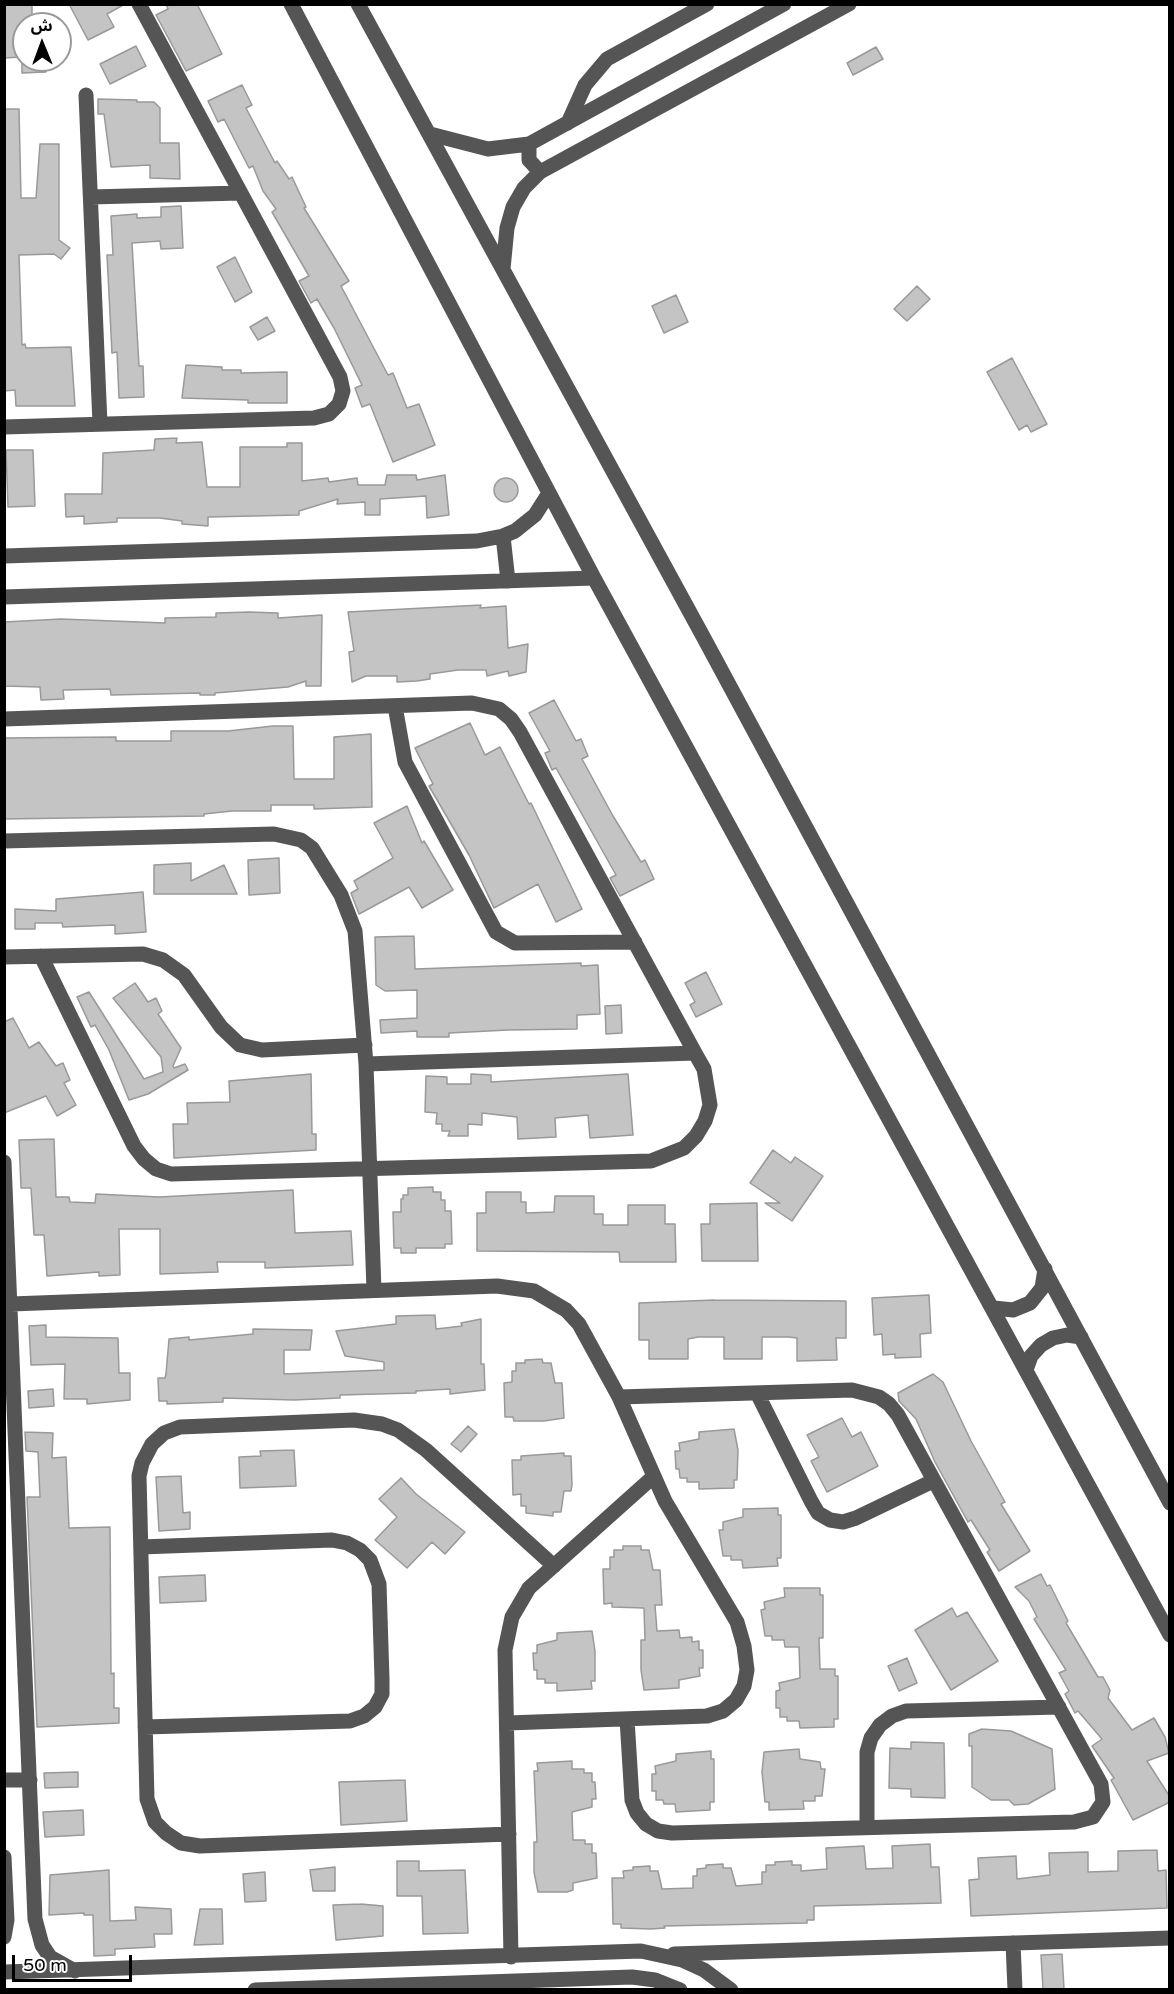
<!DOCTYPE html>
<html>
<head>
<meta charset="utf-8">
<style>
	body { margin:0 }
	#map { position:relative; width:1174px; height:1994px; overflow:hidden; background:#fff; font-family:"Varela Round","Noto Sans Arabic",sans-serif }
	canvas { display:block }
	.frame { position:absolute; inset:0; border:6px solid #000; pointer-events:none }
	.north { position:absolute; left:12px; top:12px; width:60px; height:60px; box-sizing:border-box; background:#fff; border:2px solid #999; border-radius:50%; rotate:359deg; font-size:16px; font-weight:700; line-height:24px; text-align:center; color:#000 }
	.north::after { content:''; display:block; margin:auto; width:21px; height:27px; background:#000; clip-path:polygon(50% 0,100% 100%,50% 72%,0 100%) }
	.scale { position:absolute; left:12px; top:1955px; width:120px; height:27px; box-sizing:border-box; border:3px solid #000; border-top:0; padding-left:8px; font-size:18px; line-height:21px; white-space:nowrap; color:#000; -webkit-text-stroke:4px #fff; paint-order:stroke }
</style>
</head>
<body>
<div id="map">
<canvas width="1174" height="1994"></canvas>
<div class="frame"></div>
<div class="north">ش</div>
<div class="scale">50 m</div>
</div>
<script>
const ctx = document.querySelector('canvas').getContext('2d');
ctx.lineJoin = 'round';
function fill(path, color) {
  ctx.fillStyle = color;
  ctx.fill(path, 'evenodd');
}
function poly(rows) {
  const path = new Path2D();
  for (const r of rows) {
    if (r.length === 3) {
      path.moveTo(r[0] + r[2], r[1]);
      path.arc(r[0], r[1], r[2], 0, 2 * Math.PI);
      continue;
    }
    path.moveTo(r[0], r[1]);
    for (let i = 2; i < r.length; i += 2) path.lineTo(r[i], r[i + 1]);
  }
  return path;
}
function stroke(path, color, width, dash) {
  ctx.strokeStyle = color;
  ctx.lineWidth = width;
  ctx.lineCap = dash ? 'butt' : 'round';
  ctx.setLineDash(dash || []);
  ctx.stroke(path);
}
const building = poly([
	[69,4,125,4,107,14,114,27,88,40,69,4],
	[166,4,197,4,222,54,186,71,156,15,168,9,166,4],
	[4,5,32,5,32,24,24,24,24,28,20,29,21,57,4,58,4,5],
	[136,46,146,66,110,84,100,64,136,46],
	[876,47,883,59,853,75,847,63,876,47],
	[22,60,46,60,46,72,22,73,22,60],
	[242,85,252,105,246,108,275,163,277,161,289,179,292,177,306,207,304,208,349,281,341,286,388,375,393,373,407,408,419,404,435,445,393,462,370,404,362,407,355,388,362,385,334,328,317,299,311,303,299,281,309,276,272,212,276,209,263,191,253,166,249,168,224,119,218,122,208,101,242,85],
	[98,99,137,100,137,102,154,102,160,108,160,143,179,143,180,179,150,178,150,165,111,167,104,114,98,114,98,99],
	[4,109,19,109,21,198,36,198,40,144,59,144,59,240,70,248,61,259,54,254,19,255,22,345,25,344,26,348,71,347,75,406,16,406,15,390,4,391,4,109],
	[181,206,183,248,161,249,160,241,132,243,139,366,143,366,144,397,119,398,117,352,112,353,107,255,113,255,111,216,137,214,137,218,161,217,161,207,181,206],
	[235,257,252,292,235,302,217,267,235,257],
	[917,286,930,299,907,321,894,309,917,286],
	[676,295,688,322,664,333,652,306,676,295],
	[267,317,275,331,258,340,250,327,267,317],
	[1012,358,1047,424,1031,432,1027,425,1019,430,987,372,1012,358],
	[186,365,222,367,222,370,241,370,241,373,287,372,287,403,248,403,248,400,182,398,186,365],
	[177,438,176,443,202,442,207,487,240,487,240,447,287,447,287,443,302,443,302,481,328,478,329,482,357,478,358,485,385,485,387,475,416,475,417,480,445,475,449,515,427,518,426,496,380,499,380,515,365,515,365,502,337,504,338,499,299,511,299,515,208,517,208,526,182,524,182,521,160,518,117,518,117,522,84,524,84,516,66,517,65,494,102,494,103,453,154,450,155,439,177,438],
	[6,450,33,450,35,506,8,507,6,450],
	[506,490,12],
	[481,605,480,608,506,606,508,648,528,644,526,672,509,676,508,671,487,676,486,670,458,670,430,674,430,679,417,681,397,682,397,676,366,676,352,682,349,652,354,651,348,612,481,605],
	[249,612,278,613,278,618,322,615,321,686,306,686,306,681,288,687,215,693,215,695,200,695,200,693,111,695,110,689,63,690,64,699,41,700,40,687,4,686,4,622,61,619,165,623,165,618,216,617,216,613,249,612],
	[554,700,576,741,581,739,588,756,582,759,613,816,641,862,645,860,654,879,620,896,610,878,616,875,556,768,552,770,545,753,550,751,529,713,554,700],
	[470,723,485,755,500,747,529,804,531,803,582,909,556,922,538,884,494,908,469,855,429,786,433,784,415,748,470,723],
	[273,726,293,726,294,779,334,779,334,737,371,734,372,807,314,809,314,805,271,805,271,811,232,811,204,814,204,816,4,819,4,738,116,737,116,741,171,741,171,731,228,731,273,726],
	[407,806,422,843,424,841,453,890,422,908,409,887,359,914,351,893,358,889,354,881,393,858,374,823,407,806],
	[279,858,280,893,249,895,248,860,279,858],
	[191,863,191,881,224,865,237,894,154,894,154,865,191,863],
	[143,892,146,932,115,934,115,925,63,927,62,923,35,923,35,929,15,929,15,909,56,911,56,899,143,892],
	[414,936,415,969,581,963,581,966,598,965,600,1014,577,1015,577,1029,508,1030,449,1033,449,1037,417,1037,417,1031,381,1033,380,1020,417,1018,417,990,385,991,376,985,375,937,414,936],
	[706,972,722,1004,696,1017,690,1005,695,1002,685,983,706,972],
	[135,983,148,1002,156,998,162,1011,158,1014,181,1048,173,1066,174,1068,185,1064,188,1070,148,1094,129,1100,109,1050,95,1025,91,1027,77,997,89,992,144,1079,163,1072,161,1057,113,998,135,983],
	[621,1005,622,1033,606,1034,605,1006,621,1005],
	[13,1018,29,1048,39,1042,56,1066,63,1063,70,1080,64,1083,76,1105,57,1116,46,1096,4,1113,4,1022,13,1018],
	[311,1074,312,1134,316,1134,316,1150,174,1158,173,1124,188,1124,187,1103,230,1102,229,1081,311,1074],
	[471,1074,491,1075,491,1082,628,1074,633,1135,590,1138,588,1115,555,1118,556,1137,518,1139,517,1117,482,1113,482,1125,468,1124,468,1136,448,1136,450,1131,442,1131,442,1124,436,1124,437,1113,425,1112,426,1076,447,1077,447,1084,471,1084,471,1074],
	[54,1139,56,1197,69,1197,70,1202,95,1203,96,1194,159,1197,293,1190,295,1233,351,1231,353,1265,265,1268,265,1262,217,1262,218,1272,160,1274,160,1229,119,1229,120,1275,99,1276,99,1272,47,1276,44,1235,34,1235,31,1188,21,1188,19,1140,54,1139],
	[773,1150,791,1163,795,1157,823,1176,792,1221,765,1203,780,1203,750,1183,773,1150],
	[433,1187,433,1192,441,1192,441,1200,445,1200,445,1211,451,1211,452,1244,445,1244,445,1248,416,1248,416,1253,401,1253,401,1248,394,1248,393,1212,401,1212,401,1199,403,1199,403,1195,408,1195,408,1188,433,1187],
	[486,1192,521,1192,521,1202,526,1202,526,1213,554,1212,555,1196,594,1196,594,1214,603,1214,603,1225,628,1225,628,1205,665,1205,665,1224,675,1224,676,1262,620,1262,619,1252,477,1251,477,1213,486,1213,486,1192],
	[757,1203,758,1261,702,1261,701,1224,710,1224,710,1204,757,1203],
	[929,1295,931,1333,920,1334,921,1357,895,1358,895,1354,883,1355,882,1334,874,1335,872,1298,929,1295],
	[714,1300,846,1301,846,1338,836,1338,837,1360,797,1361,797,1338,788,1337,762,1337,762,1359,724,1359,724,1337,698,1337,688,1339,688,1359,649,1359,649,1340,639,1340,639,1303,714,1300],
	[435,1315,436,1329,462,1326,461,1323,481,1319,481,1364,484,1364,485,1390,450,1394,450,1389,416,1391,416,1393,340,1395,340,1398,294,1400,223,1398,223,1402,167,1404,167,1401,159,1401,158,1378,165,1378,166,1374,169,1339,189,1337,189,1340,232,1336,253,1334,253,1329,312,1330,310,1350,284,1350,284,1374,384,1370,384,1362,345,1356,336,1331,396,1324,396,1316,435,1315],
	[46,1325,46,1337,118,1338,119,1373,130,1373,130,1400,87,1404,87,1399,64,1399,65,1364,31,1365,29,1326,46,1325],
	[542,1359,543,1363,551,1363,555,1383,562,1383,564,1418,544,1421,514,1421,513,1417,505,1417,504,1383,512,1382,512,1371,516,1371,516,1363,525,1363,525,1360,542,1359],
	[933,1374,943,1382,971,1441,1005,1502,1001,1504,1030,1551,999,1571,987,1552,990,1550,971,1520,968,1522,935,1462,916,1419,899,1401,898,1393,933,1374],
	[53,1389,54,1406,29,1408,28,1391,53,1389],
	[842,1418,852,1437,861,1432,878,1466,827,1492,811,1461,819,1457,807,1435,842,1418],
	[468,1426,477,1434,461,1452,451,1444,468,1426],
	[734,1429,738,1450,737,1480,734,1480,734,1488,699,1489,699,1482,687,1482,687,1478,680,1478,679,1469,676,1469,675,1451,680,1451,679,1443,699,1439,699,1432,734,1429],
	[25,1432,53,1433,52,1458,66,1457,69,1528,110,1527,111,1674,114,1673,114,1708,119,1708,119,1723,37,1727,27,1497,40,1497,38,1452,26,1451,25,1432],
	[294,1450,296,1486,240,1488,239,1457,261,1456,260,1451,294,1450],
	[564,1453,564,1456,571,1456,572,1485,571,1491,564,1491,561,1512,553,1512,553,1516,526,1513,526,1506,521,1506,521,1494,513,1495,512,1460,521,1460,521,1456,564,1453],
	[181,1476,183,1513,190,1512,190,1529,159,1531,156,1477,181,1476],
	[401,1478,416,1494,465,1532,445,1554,432,1542,407,1568,375,1540,397,1517,379,1499,401,1478],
	[778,1508,778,1515,781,1515,781,1558,777,1558,778,1566,743,1568,742,1560,731,1560,731,1556,723,1556,719,1530,723,1530,723,1522,743,1517,743,1509,778,1508],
	[623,1546,641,1546,641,1550,649,1550,653,1570,660,1570,662,1605,655,1605,657,1631,679,1630,680,1638,692,1637,692,1642,699,1641,699,1650,703,1650,703,1668,699,1668,700,1676,679,1680,679,1688,644,1690,641,1670,641,1640,645,1640,644,1608,612,1607,612,1603,604,1604,603,1569,610,1569,610,1557,614,1557,614,1550,623,1550,623,1546],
	[1041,1574,1047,1586,1050,1585,1068,1621,1066,1623,1098,1677,1103,1677,1110,1690,1108,1698,1132,1730,1154,1718,1165,1737,1169,1753,1147,1761,1170,1797,1170,1802,1133,1820,1111,1780,1114,1778,1092,1746,1102,1739,1078,1711,1075,1713,1065,1694,1069,1691,1059,1673,1066,1670,1034,1619,1037,1617,1029,1601,1015,1587,1041,1574],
	[205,1575,206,1601,160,1603,159,1577,205,1575],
	[784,1588,820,1588,820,1595,823,1595,823,1638,819,1638,820,1669,835,1669,835,1676,838,1676,838,1719,834,1719,834,1727,800,1728,799,1721,787,1721,787,1717,780,1717,780,1708,776,1708,776,1691,780,1690,779,1683,800,1678,799,1647,785,1647,784,1640,772,1640,772,1636,765,1636,761,1610,765,1609,764,1602,785,1597,784,1588],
	[952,1608,957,1617,967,1612,998,1661,951,1690,915,1630,952,1608],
	[592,1631,595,1651,595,1681,591,1681,592,1689,557,1691,557,1683,545,1683,545,1679,537,1679,537,1670,534,1670,533,1653,537,1653,537,1645,557,1640,557,1633,592,1631],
	[907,1658,917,1683,899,1691,888,1666,907,1658],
	[982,1729,1011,1731,1052,1749,1055,1789,1028,1804,1014,1805,1009,1800,991,1800,972,1787,972,1746,969,1746,969,1734,982,1729],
	[911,1742,944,1743,945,1798,911,1797,911,1789,889,1788,890,1748,911,1749,911,1742],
	[799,1749,800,1759,820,1762,821,1769,825,1769,822,1796,815,1796,815,1801,803,1801,804,1809,769,1810,769,1802,765,1802,762,1772,764,1752,799,1749],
	[711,1751,711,1759,714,1759,714,1802,710,1802,710,1810,676,1812,675,1804,664,1804,663,1800,656,1800,656,1791,652,1791,652,1774,656,1774,655,1766,676,1761,676,1754,711,1751],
	[572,1761,572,1769,584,1769,584,1773,592,1773,592,1782,595,1782,596,1799,592,1799,592,1807,572,1812,573,1840,585,1840,585,1844,592,1844,592,1853,596,1853,597,1878,573,1883,573,1890,567,1892,538,1892,534,1872,534,1842,537,1842,534,1771,538,1771,537,1763,572,1761],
	[78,1772,78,1787,45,1788,44,1773,78,1772],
	[405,1780,407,1821,341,1825,339,1782,405,1780],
	[83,1810,84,1835,45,1837,43,1812,83,1810],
	[930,1844,931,1867,939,1867,941,1903,814,1906,814,1920,807,1920,807,1923,664,1926,665,1928,651,1929,621,1928,621,1924,613,1924,612,1878,624,1878,623,1871,633,1870,633,1867,650,1866,650,1871,658,1871,662,1889,693,1888,693,1876,697,1876,697,1869,706,1868,706,1865,723,1864,723,1868,731,1868,736,1886,762,1884,762,1872,766,1872,766,1865,775,1865,775,1862,792,1861,792,1865,801,1865,801,1871,827,1869,826,1848,864,1846,866,1869,893,1868,892,1846,930,1844],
	[1157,1850,1158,1871,1166,1870,1167,1908,971,1916,969,1880,979,1879,978,1858,1016,1856,1017,1879,1050,1875,1049,1853,1088,1852,1088,1872,1118,1871,1118,1851,1157,1850],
	[397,1861,419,1861,419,1871,465,1870,468,1933,423,1934,422,1896,397,1896,397,1861],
	[335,1867,335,1891,313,1891,310,1870,335,1867],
	[109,1870,110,1921,136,1920,135,1907,171,1909,172,1934,154,1934,155,1947,115,1949,115,1955,94,1956,93,1915,84,1915,84,1913,49,1915,50,1875,109,1870],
	[265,1872,266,1901,245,1902,243,1874,265,1872],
	[361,1904,383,1906,383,1936,336,1940,333,1905,361,1904],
	[200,1909,222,1909,223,1944,194,1945,200,1909],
	[1062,1954,1064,1989,1043,1989,1041,1955,1062,1954]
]);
fill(building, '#c4c4c4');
stroke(building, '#999', 1.5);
stroke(poly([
	[291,4,594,578,1170,1635],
	[358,4,705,640,1170,1503],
	[86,95,100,424],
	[568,123,585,85,607,59,707,4],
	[430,134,488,149,529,144,784,4],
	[529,144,529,160,540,172],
	[91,197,240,193],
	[503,269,507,228,513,207,524,188,540,172,849,4],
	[4,427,314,418,329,414,339,404,343,391,340,377,139,4],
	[503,536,508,581],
	[4,556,477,541,503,536,515,531,535,515,549,493],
	[4,597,594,578],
	[395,706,405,762,496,932,515,943,635,942],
	[4,719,472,703,499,709,511,719,520,732,695,1053,704,1069,710,1105,705,1121,696,1136,684,1148,651,1161,171,1174,156,1169,144,1159,134,1146,41,956],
	[4,841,274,834,301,840,312,848,341,895,355,931,366,1064,374,1290],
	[4,957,143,954,163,960,184,975,221,1027,240,1045,262,1050,365,1045],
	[366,1064,695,1053],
	[4,1162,35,1919,42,1945,50,1957,75,1971],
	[11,1304,497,1286,534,1291,566,1310,579,1324,619,1397,665,1501,737,1622,744,1646,747,1670,744,1686,736,1700,723,1711,707,1716,507,1723],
	[994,1308,1013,1310,1030,1303,1042,1288,1045,1269],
	[1026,1370,1031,1356,1041,1345,1053,1338,1067,1335,1081,1337],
	[757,1393,811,1501,818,1513,830,1520,843,1522,856,1518,933,1481],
	[619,1397,852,1390,879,1397,889,1404,898,1415,1101,1784,1103,1802,1093,1817,1074,1822,672,1833,658,1831,646,1824,637,1813,632,1800,627,1719],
	[141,1547,332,1540,347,1543,360,1550,370,1560,379,1584,382,1679,382,1694,375,1707,364,1716,350,1721,145,1727],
	[4,1780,30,1780],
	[867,1827,867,1752,871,1738,880,1725,892,1716,906,1711,1059,1707],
	[509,1834,200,1846,181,1843,166,1833,155,1822,147,1799,139,1476,142,1463,152,1444,164,1433,180,1427,354,1420,382,1424,398,1430,426,1450,554,1566],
	[4,1857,7,1920,4,1937],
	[1013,1943,1015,1990],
	[674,1954,1170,1938],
	[511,1957,505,1650,512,1617,529,1588,653,1477],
	[4,1972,641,1951,682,1960,704,1970,731,1990],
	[255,1990,632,1977,655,1980,680,1990]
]), '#555', 15);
</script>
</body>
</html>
